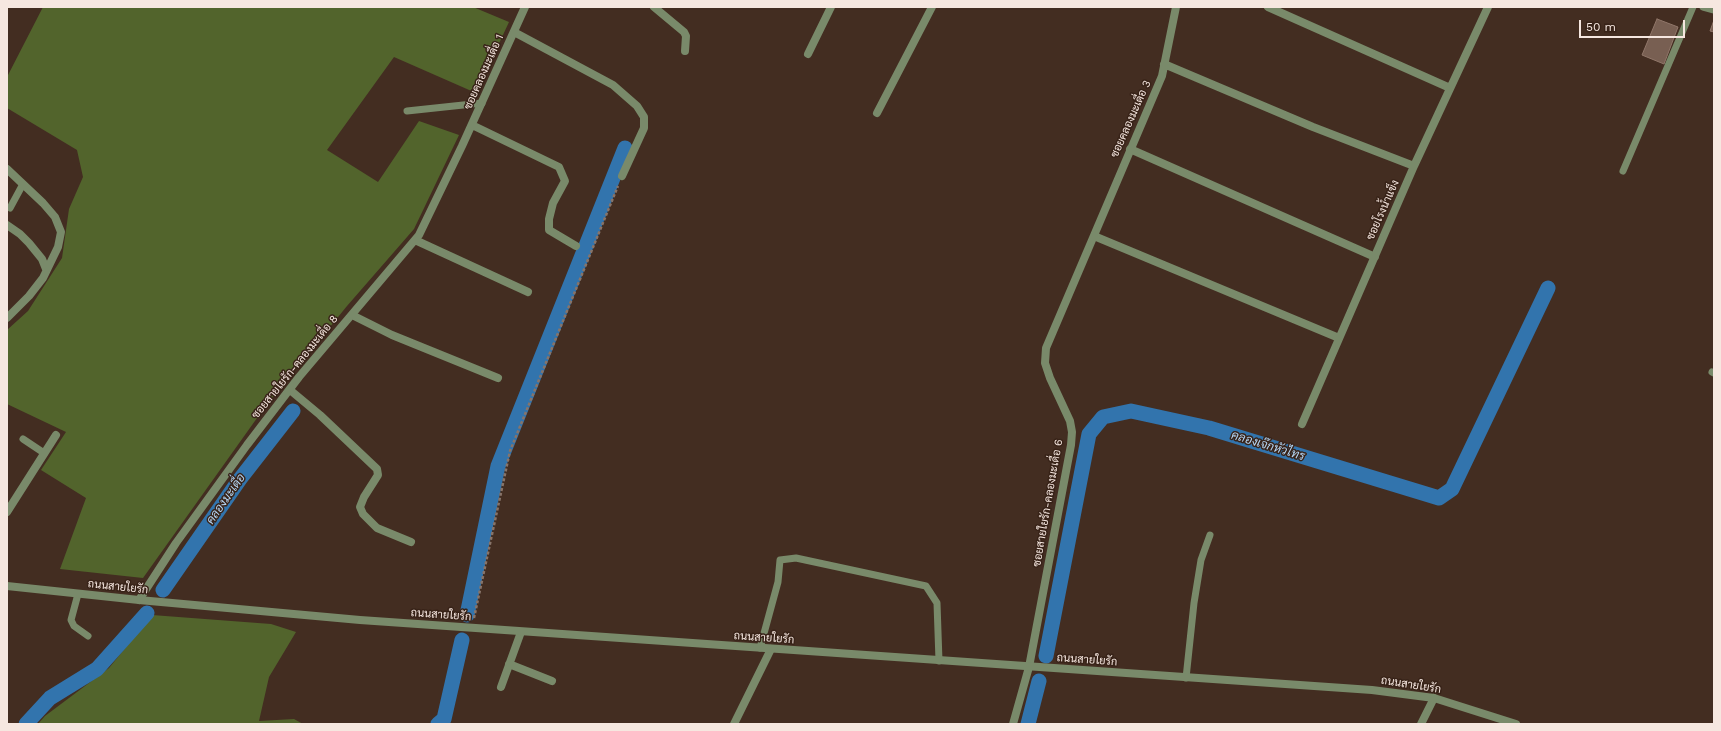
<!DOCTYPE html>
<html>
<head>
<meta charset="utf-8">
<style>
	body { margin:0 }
	#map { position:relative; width:1721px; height:731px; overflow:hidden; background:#432d21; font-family:"Work Sans",sans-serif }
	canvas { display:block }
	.frame { position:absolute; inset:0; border:8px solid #f6e7e0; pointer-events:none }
	.scale { position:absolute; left:1579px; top:20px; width:106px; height:18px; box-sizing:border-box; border:2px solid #f6e7e0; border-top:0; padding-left:5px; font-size:12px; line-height:14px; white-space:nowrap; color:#f6e7e0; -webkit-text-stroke:3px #382318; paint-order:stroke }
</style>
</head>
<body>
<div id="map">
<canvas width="1721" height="731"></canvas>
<div class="frame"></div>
<div class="scale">50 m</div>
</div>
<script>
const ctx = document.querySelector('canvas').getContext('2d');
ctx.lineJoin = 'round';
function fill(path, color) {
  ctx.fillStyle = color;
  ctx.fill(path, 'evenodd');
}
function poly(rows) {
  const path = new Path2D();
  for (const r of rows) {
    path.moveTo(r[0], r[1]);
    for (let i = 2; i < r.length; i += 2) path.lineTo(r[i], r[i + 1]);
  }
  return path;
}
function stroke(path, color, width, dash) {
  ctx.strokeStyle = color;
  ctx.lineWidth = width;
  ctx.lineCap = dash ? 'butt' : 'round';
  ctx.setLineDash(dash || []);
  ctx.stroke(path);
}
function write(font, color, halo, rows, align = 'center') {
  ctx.font = font + ' "Work Sans",Sarabun,sans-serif';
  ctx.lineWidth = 3;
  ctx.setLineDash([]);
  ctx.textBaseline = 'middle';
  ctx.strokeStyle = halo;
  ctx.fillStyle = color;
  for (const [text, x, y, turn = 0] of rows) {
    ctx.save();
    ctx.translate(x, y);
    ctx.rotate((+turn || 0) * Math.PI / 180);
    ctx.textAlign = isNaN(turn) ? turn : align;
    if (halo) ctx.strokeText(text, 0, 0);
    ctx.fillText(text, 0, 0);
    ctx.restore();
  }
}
fill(poly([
	[43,7,473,7,509,22,476,93,394,57,327,150,378,182,419,121,459,135,414,229,347,306,267,404,143,578,60,569,86,498,41,470,66,432,7,404,7,330,28,311,62,258,69,209,83,177,77,150,7,108,7,77],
	[152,615,271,624,296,632,269,677,259,721,294,719,303,724,38,724,45,716,109,668]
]), '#52642c');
stroke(poly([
	[163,590,240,479,293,411],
	[467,615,498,466,625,148],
	[1046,656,1089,434,1103,417,1131,411,1209,428,1439,498,1452,489,1548,288],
	[26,724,50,698,97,669,147,613],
	[438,724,444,719,462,640],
	[1028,724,1039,681]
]), '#3274ad', 15);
const building = poly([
	[1657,19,1678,27,1664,64,1642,55,1657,19],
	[1714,20,1714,32,1710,31,1714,20]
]);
fill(building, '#785f52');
stroke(building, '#91776a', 1);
stroke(poly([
	[474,618,510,451,618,186]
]), '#87746a', 2.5, [3, 2]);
stroke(poly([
	[1703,7,1714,10],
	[407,111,482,103],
	[1623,171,1693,7],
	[10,208,23,184],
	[1712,372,1714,373],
	[23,439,44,453],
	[78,594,71,620,74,626,88,636],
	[760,648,778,582,780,560,796,558,926,586,937,603,939,661],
	[1186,678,1194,603,1201,560,1210,535]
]), '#798a6a', 7);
stroke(poly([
	[654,7,684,32,686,36,685,51],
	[1268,7,1450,88],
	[514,32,613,85,637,106,644,117,644,128,622,176],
	[808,54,831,7],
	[1164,64,1313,127,1414,166],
	[877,113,932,7],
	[472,125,559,167,565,181,553,203,549,219,549,230,576,246],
	[1130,149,1375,257],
	[7,169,43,203,55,217,61,232,58,247,43,278,29,296,7,318],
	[7,225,20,234,29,243,42,259,46,269],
	[1094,236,1339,338],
	[415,240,528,292],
	[352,315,392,335,498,378],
	[290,390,320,415,377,469,378,475,364,497,360,507,363,514,377,528,411,542],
	[1302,424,1414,166,1488,7],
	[7,512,56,435],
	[139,600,176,543,247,445,299,377,419,235,462,146,525,7],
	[509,664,552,681],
	[501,687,521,632],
	[734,724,771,649],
	[1013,724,1029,667,1071,445,1072,432,1070,421,1050,378,1045,363,1046,348,1162,76,1176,7],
	[1421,724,1434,698]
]), '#798a6a', 8);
stroke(poly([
	[7,586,139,600,360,620,1372,690,1434,698,1516,724]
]), '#798a6a', 8);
write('11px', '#f6e7e0', '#382318', [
	["ซอยคลองมะเดื่อ 1",484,72,-66],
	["ซอยคลองมะเดื่อ 3",1131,119,-66],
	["ซอยโรงน้ำแข็ง",1383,210,-66],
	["ซอยสายใยรัก-คลองมะเดื่อ 8",295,367,-51],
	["ซอยสายใยรัก-คลองมะเดื่อ 6",1048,503,-80],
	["ถนนสายใยรัก",118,587,6],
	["ถนนสายใยรัก",441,615,4],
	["ถนนสายใยรัก",764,638,4],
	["ถนนสายใยรัก",1087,660,4],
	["ถนนสายใยรัก",1411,685,9]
]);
write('italic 12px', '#b4d5f4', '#382318', [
	["คลองเจ๊กหัวไทร",1268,446,17],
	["คลองมะเดื่อ",226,499,-55]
]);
</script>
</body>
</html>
